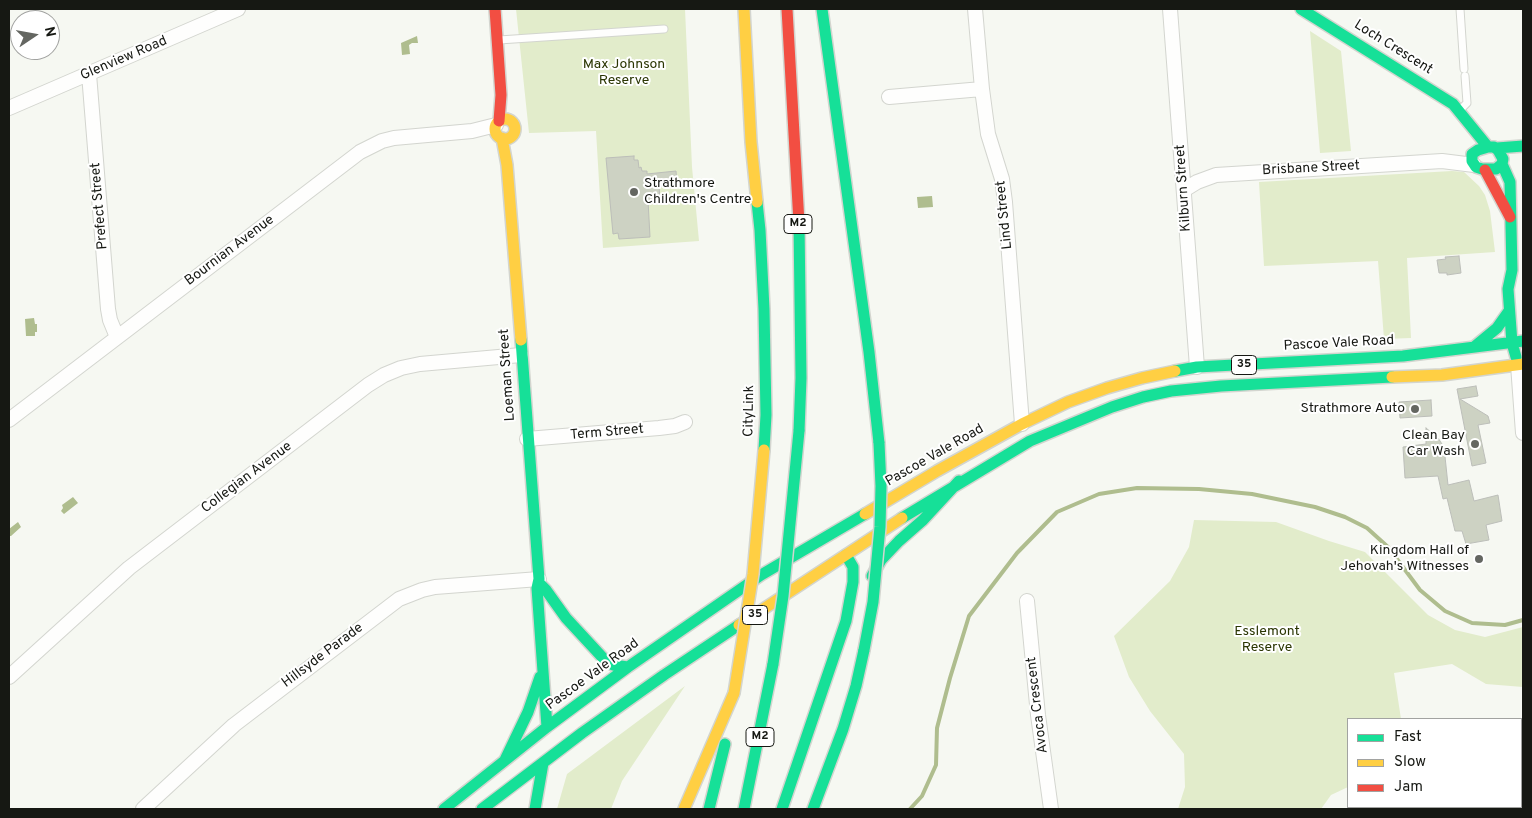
<!DOCTYPE html>
<html>
<head>
<meta charset="utf-8">
<style>
	body { margin:0 }
	#map { position:relative; width:1532px; height:818px; overflow:hidden; background:#f6f8f2; font-family:Overpass,sans-serif }
	canvas { display:block }
	.frame { position:absolute; inset:0; border:10px solid #161813; pointer-events:none }
	.legend { position:absolute; left:1347px; top:718px; width:175px; height:90px; box-sizing:border-box; background:#fff; border:1px solid #a2a3a1; margin:0; padding:6px 9px; list-style:none; font-size:15px; color:#161813 }
	.legend li { display:flex; align-items:center; gap:10px; height:25px }
	.legend b { width:25px; border:1px solid #a2a3a1 }
	.north { position:absolute; left:10px; top:10px; width:50px; height:50px; box-sizing:border-box; background:#fff; border:1px solid #a2a3a1; border-radius:50%; rotate:78deg; font-size:14px; font-weight:700; line-height:20px; text-align:center; color:#161813 }
	.north::after { content:''; display:block; margin:auto; width:18px; height:22px; background:#646661; clip-path:polygon(50% 0,100% 100%,50% 72%,0 100%) }
</style>
</head>
<body>
<div id="map">
<canvas width="1532" height="818"></canvas>
<div class="frame"></div>
<ul class="legend">
<li><b style="height:6px;background:#16e098"></b>Fast</li>
<li><b style="height:6px;background:#ffcf43"></b>Slow</li>
<li><b style="height:6px;background:#f24e42"></b>Jam</li>
</ul>
<div class="north">N</div>
</div>
<script>
const ctx = document.querySelector('canvas').getContext('2d');
ctx.lineJoin = 'round';
function fill(path, color) {
  ctx.fillStyle = color;
  ctx.fill(path, 'evenodd');
}
function poly(rows) {
  const path = new Path2D();
  for (const r of rows) {
    if (r.length === 3) {
      path.moveTo(r[0] + r[2], r[1]);
      path.arc(r[0], r[1], r[2], 0, 2 * Math.PI);
      continue;
    }
    path.moveTo(r[0], r[1]);
    for (let i = 2; i < r.length; i += 2) path.lineTo(r[i], r[i + 1]);
  }
  return path;
}
function stroke(path, color, width, dash) {
  ctx.strokeStyle = color;
  ctx.lineWidth = width;
  ctx.lineCap = dash ? 'butt' : 'round';
  ctx.setLineDash(dash || []);
  ctx.stroke(path);
}
function write(font, color, halo, rows, align = 'center') {
  ctx.font = font + ' Overpass,sans-serif';
  ctx.lineWidth = 4;
  ctx.setLineDash([]);
  ctx.textBaseline = 'middle';
  ctx.strokeStyle = halo;
  ctx.fillStyle = color;
  for (const [text, x, y, turn = 0] of rows) {
    ctx.save();
    ctx.translate(x, y);
    ctx.rotate((+turn || 0) * Math.PI / 180);
    ctx.textAlign = isNaN(turn) ? turn : align;
    if (halo) ctx.strokeText(text, 0, 0);
    ctx.fillText(text, 0, 0);
    ctx.restore();
  }
}
fill(poly([
	[516,9,685,9,692,167,699,241,603,248,596,131,529,133],
	[1310,31,1341,51,1351,151,1320,153],
	[1452,171,1464,172,1479,186,1485,195,1490,211,1495,252,1407,258,1411,338,1384,339,1378,261,1264,266,1259,182],
	[1194,520,1276,522,1329,541,1365,552,1428,615,1455,630,1485,637,1523,627,1523,687,1486,684,1452,664,1394,673,1401,719,1348,719,1348,787,1331,795,1321,809,1178,809,1185,787,1184,754,1150,711,1129,677,1114,636,1170,581,1189,547],
	[685,686,622,781,611,809,557,809,567,774]
]), '#e2eccb');
fill(poly([
	[417,36,418,43,412,43,409,45,410,54,402,55,401,43],
	[932,196,933,207,918,208,917,197],
	[34,318,35,324,37,324,37,332,35,332,35,336,26,336,25,319],
	[73,497,78,503,64,514,61,511,63,508,62,505],
	[18,522,21,527,11,536,9,536,9,529]
]), '#afbd8e');
stroke(poly([
	[910,809,922,796,936,765,937,728,950,678,969,616,1017,553,1057,512,1099,494,1137,488,1199,489,1252,494,1315,507,1345,517,1367,528,1388,547,1420,590,1445,611,1472,623,1505,625,1523,620]
]), '#afbd8e', 4);
const building = poly([
	[634,156,634,160,638,160,639,168,641,167,642,171,647,171,647,174,676,171,677,184,659,186,660,199,648,200,650,237,619,239,618,233,613,234,606,158,634,156],
	[1459,256,1461,273,1447,275,1447,273,1439,273,1437,260,1446,259,1445,257,1459,256],
	[1476,386,1478,396,1460,399,1488,416,1490,423,1478,425,1486,463,1472,466,1457,389,1476,386],
	[1431,400,1432,416,1400,418,1399,402,1431,400],
	[1426,428,1438,438,1444,447,1448,485,1469,480,1474,501,1498,495,1502,521,1486,525,1489,540,1466,544,1462,531,1455,531,1447,498,1443,499,1438,476,1405,478,1403,447,1426,444,1426,428]
]);
fill(building, '#cdd2c3');
stroke(building, '#bcbeb9', 1);
const lane = poly([
	[1460,9,1464,69],
	[499,40,664,29],
	[1460,110,1467,103,1465,76]
]);
const street = poly([
	[975,9,982,89,988,134,1002,179,1005,202,1022,424],
	[1170,9,1197,367],
	[89,74,108,309,110,320,117,337],
	[889,97,982,89],
	[9,108,238,9],
	[1184,190,1197,182,1216,175,1442,161,1474,165],
	[1518,365,1523,433],
	[9,420,360,152,382,141,394,138,472,131,496,125],
	[527,439,659,428,675,426,685,422],
	[1027,601,1038,715,1051,809],
	[9,677,129,568,368,385,384,375,401,368,420,364,521,355],
	[1521,750,1523,750],
	[143,809,234,725,399,599,422,590,435,587,539,579]
]);
const fast = poly([
	[822,9,869,352,879,443],
	[1301,9,1453,104,1488,147],
	[1488,147,1494,147,1498,150,1503,159,1502,164,1496,169,1482,169,1476,167,1472,161,1472,154,1478,150,1488,147],
	[1497,148,1523,146],
	[1502,164,1510,182,1512,270,1508,289,1512,343,1516,357],
	[757,202,760,230,764,309,766,415,764,450],
	[799,223,801,378,799,431],
	[521,340,539,579,537,588,547,727],
	[1474,347,1497,328,1509,311],
	[1175,371,1197,367,1403,356,1523,341],
	[902,518,1030,441,1112,407,1143,397,1171,391,1221,386,1392,377],
	[872,576,881,560,899,541,923,520,959,481],
	[539,583,546,590,566,618,603,658,613,665,628,667],
	[505,760,528,712,540,677],
	[444,809,547,727,628,667,761,575,865,514],
	[482,809,582,733,664,675,739,625],
	[535,809,543,763],
	[709,809,725,744],
	[744,809,773,664],
	[782,809,846,621,853,582,853,567,846,555],
	[813,809,843,729,856,686,864,650]
]);
const slow = poly([
	[744,9,751,142,757,202],
	[505,129,10],
	[502,138,507,165,521,340],
	[1392,377,1442,375,1523,364],
	[865,514,937,471,1022,424,1068,402,1107,388,1142,378,1175,371],
	[739,625,902,518],
	[684,809,734,693]
]);
const jam = poly([
	[495,9,501,95,499,121],
	[787,9,799,223],
	[1485,170,1510,217]
]);
stroke(lane, '#d3d5cf', 9);
stroke(street, '#d3d5cf', 16);
stroke(fast, '#d3d5cf', 14);
stroke(slow, '#d3d5cf', 14);
stroke(jam, '#d3d5cf', 14);
stroke(lane, '#fefefd', 7);
stroke(street, '#fefefd', 14);
stroke(fast, '#16e098', 11);
stroke(slow, '#ffcf43', 11);
stroke(jam, '#f24e42', 11);
const fastBridge = poly([
	[864,650,873,602,880,527,881,486,879,443],
	[773,664,783,596,799,431]
]);
const slowBridge = poly([
	[734,693,753,574,764,450]
]);
stroke(fastBridge, '#d3d5cf', 14, []);
stroke(slowBridge, '#d3d5cf', 14, []);
stroke(fastBridge, '#16e098', 11);
stroke(slowBridge, '#ffcf43', 11);
for (const [x, y, r, color] of [
	[634,192,5,"#646661"],
	[1415,409,5,"#646661"],
	[1475,444,5,"#646661"],
	[1479,559,5,"#646661"]
]) {
  const dot = new Path2D();
  dot.arc(x, y, r, 0, 2 * Math.PI);
  ctx.fillStyle = color;
  ctx.fill(dot);
  stroke(dot, '#fff', 2);
}
for (const [x, y, w] of [
	[798,224,28],
	[1244,365,25],
	[755,615,25],
	[760,737,28]
]) {
  const box = new Path2D();
  box.roundRect(x - w / 2, y - 9.5, w, 19, 4);
  ctx.fillStyle = '#fff';
  ctx.fill(box);
  stroke(box, '#161813', 1);
}
write('bold 12px', '#161813', null, [
	["M2",798,224],
	["35",1244,365],
	["35",755,615],
	["M2",760,737]
]);
write('14px', '#161813', '#fff', [
	["Loch Crescent",1393,48,32],
	["Glenview Road",124,59,-23],
	["Brisbane Street",1311,169,-3],
	["Kilburn Street",1184,188,-94],
	["Prefect Street",100,206,-95],
	["Lind Street",1005,215,-96],
	["Bournian Avenue",230,251,-37],
	["Pascoe Vale Road",1339,344,-3],
	["Loeman Street",508,375,-94],
	["CityLink",750,411,-89],
	["Term Street",607,433,-5],
	["Pascoe Vale Road",935,456,-30],
	["Collegian Avenue",247,478,-37],
	["Hillsyde Parade",323,656,-37],
	["Pascoe Vale Road",593,675,-36],
	["Avoca Crescent",1038,705,-97]
]);
write('14px', '#2b3603', '#fff', [
	["Max Johnson",624,65],
	["Reserve",624,81],
	["Esslemont",1267,632],
	["Reserve",1267,648]
]);
write('14px', '#161813', '#fff', [
	["Strathmore",644,184,"left"],
	["Children's Centre",644,200,"left"],
	["Strathmore Auto",1405,409],
	["Clean Bay",1465,436],
	["Car Wash",1465,452],
	["Kingdom Hall of",1469,551],
	["Jehovah's Witnesses",1469,567]
], 'right');
</script>
</body>
</html>
